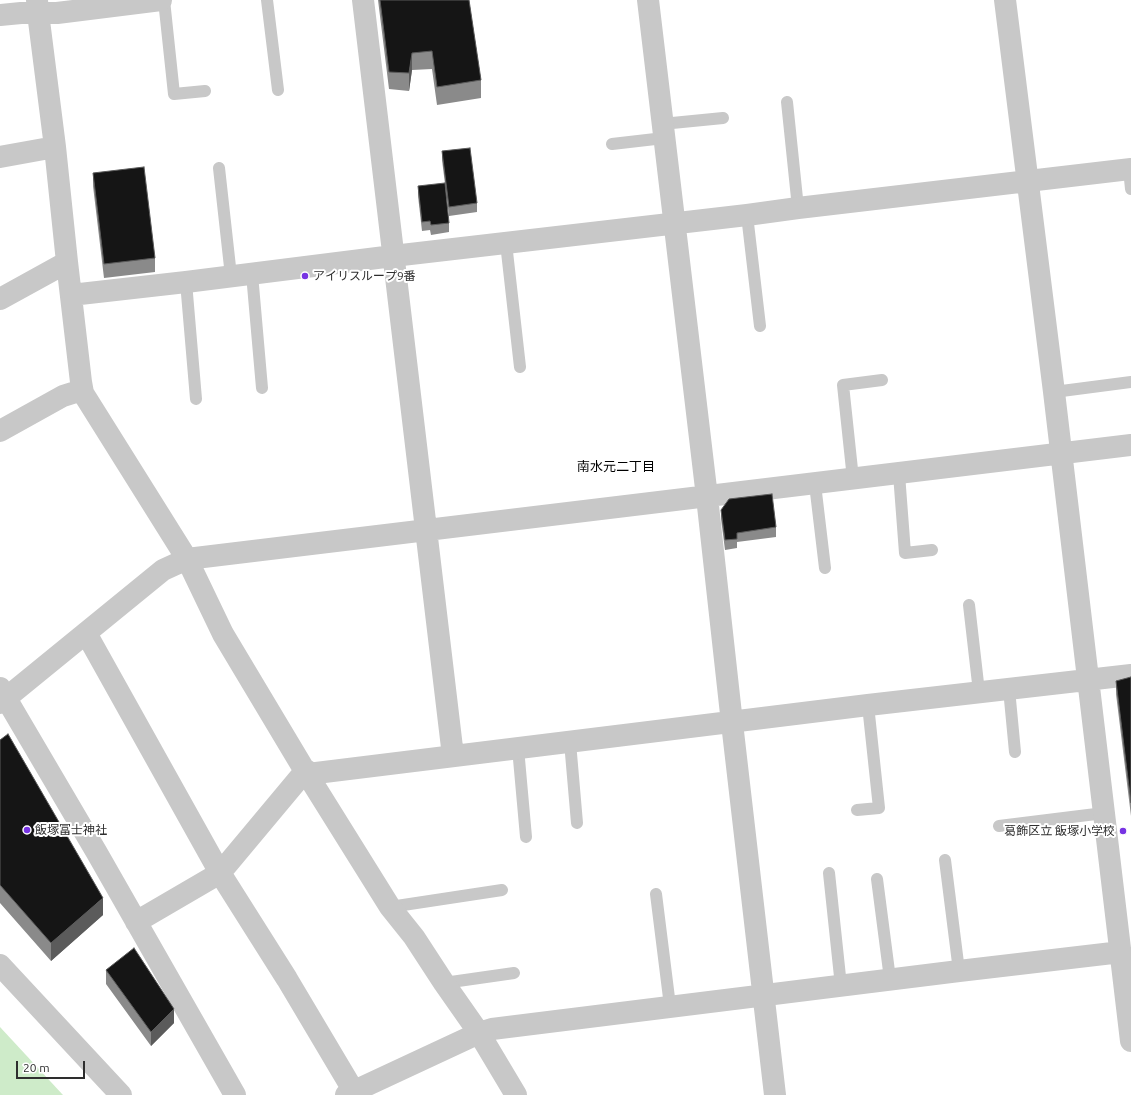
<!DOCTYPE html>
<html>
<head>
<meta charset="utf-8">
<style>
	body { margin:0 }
	#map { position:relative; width:1131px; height:1095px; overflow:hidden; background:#fff; font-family:Ubuntu,sans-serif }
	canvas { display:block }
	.scale { position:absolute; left:16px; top:1061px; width:69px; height:18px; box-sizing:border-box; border:2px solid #2e2e2e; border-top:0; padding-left:5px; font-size:12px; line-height:14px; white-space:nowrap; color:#2e2e2e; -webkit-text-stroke:3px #fff; paint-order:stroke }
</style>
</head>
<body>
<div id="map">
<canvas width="1131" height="1095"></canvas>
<div class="scale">20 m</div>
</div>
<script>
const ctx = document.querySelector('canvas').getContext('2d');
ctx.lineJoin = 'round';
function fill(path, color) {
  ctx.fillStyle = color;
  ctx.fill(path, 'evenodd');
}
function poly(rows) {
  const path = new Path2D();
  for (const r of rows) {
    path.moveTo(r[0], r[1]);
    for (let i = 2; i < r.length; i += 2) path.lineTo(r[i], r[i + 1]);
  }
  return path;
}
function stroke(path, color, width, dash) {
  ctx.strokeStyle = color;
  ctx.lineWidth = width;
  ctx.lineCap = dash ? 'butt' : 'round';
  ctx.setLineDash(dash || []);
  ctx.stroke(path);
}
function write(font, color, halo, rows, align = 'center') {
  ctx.font = font + ' Ubuntu,"Noto Sans JP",sans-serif';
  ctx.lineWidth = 4;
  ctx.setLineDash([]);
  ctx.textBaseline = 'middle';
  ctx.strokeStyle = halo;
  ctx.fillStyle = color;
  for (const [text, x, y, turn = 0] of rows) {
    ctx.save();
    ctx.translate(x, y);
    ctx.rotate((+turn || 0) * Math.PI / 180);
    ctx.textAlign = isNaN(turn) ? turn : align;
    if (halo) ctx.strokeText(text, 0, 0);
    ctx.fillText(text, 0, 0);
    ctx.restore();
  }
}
fill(poly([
	[0,1027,63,1095,0,1095]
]), '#ceebc9');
stroke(poly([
	[164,0,174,94,205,91],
	[267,0,278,90],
	[787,102,798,208],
	[662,124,723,118],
	[612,144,664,138],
	[219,168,231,276],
	[1129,169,1131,189],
	[747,215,760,326],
	[506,243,520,367],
	[252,274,262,388],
	[186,282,196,399],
	[1054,392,1131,382],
	[899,474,905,553,932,550],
	[853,479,843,385,882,380],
	[815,484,825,568],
	[969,605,979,692],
	[1009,689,1015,752],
	[570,742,577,823],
	[518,748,526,837],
	[857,810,879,808,868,705],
	[999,826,1104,813],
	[945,860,959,971],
	[829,873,841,986],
	[877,879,890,979],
	[656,894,670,1006],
	[390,907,502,890],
	[444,983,514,973]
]), '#c8c8c8', 12);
stroke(poly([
	[37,0,38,13,55,147,67,262,81,382,83,393,187,559,223,634,302,766,390,907,414,937,444,983,479,1033,516,1095],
	[363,0,453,756],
	[648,0,707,497,732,723,775,1095],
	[1005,0,1054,392,1131,1041],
	[0,15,21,13,57,13,161,0],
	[0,157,55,147],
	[71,295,186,282,393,256,747,215,798,208,1131,169],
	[0,299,51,271,67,262],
	[0,431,63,396,82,390],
	[86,633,220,873,287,979,356,1095],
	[0,688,97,853,235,1095],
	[0,703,163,570,187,559,1131,445],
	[308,774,868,705,1131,675],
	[136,922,220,873,306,770],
	[346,1095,479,1033,492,1029,959,971,1121,952]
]), '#c8c8c8', 22);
stroke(poly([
	[0,965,121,1095]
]), '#c8c8c8', 22);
fill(poly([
	[378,0,469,0,481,80,481,98,437,105,432,69,412,70,409,91,389,89],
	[442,151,477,203,477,212,449,216,442,160],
	[93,173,155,258,155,272,104,278,93,186],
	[418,186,449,223,449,232,431,235,430,230,422,231,418,196],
	[721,510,776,527,776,537,737,542,737,548,725,550,721,519],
	[1131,677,1131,816,1116,694,1116,681],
	[0,740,103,915,51,961,0,903],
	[106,970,174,1023,151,1046,106,984]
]), '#8a8a8a');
fill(poly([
	[412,53,412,70,409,91,409,73],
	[103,898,103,915,51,961,51,943],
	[174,1009,174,1023,151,1046,151,1032]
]), '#5b5b5b');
const building = poly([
	[380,0,469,0,481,80,437,87,432,51,412,53,409,73,389,72,380,0],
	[470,148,477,203,449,207,442,151,470,148],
	[144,167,155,258,104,264,93,173,144,167],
	[445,183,449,223,431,225,430,221,422,222,418,186,445,183],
	[772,494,776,527,737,533,737,539,725,540,721,510,729,499,772,494],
	[1131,677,1131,803,1116,681,1131,677],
	[8,734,103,898,51,943,0,885,0,740,8,734],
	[134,948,174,1009,151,1032,106,970,134,948]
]);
fill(building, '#151515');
stroke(building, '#5b5b5b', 1);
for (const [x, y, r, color] of [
	[305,276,4,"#7733e3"],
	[27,830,4,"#7733e3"],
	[1123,831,4,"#7733e3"]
]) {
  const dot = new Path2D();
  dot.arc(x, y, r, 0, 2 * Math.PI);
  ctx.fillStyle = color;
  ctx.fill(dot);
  stroke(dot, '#fff', 1.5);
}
write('12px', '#2e2e2e', '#fff', [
	["アイリスループ9番",313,276],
	["飯塚冨士神社",35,830],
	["葛飾区立 飯塚小学校",1115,831,"right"]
], 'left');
write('13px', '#000', '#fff', [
	["南水元二丁目",616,467]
]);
</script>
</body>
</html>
